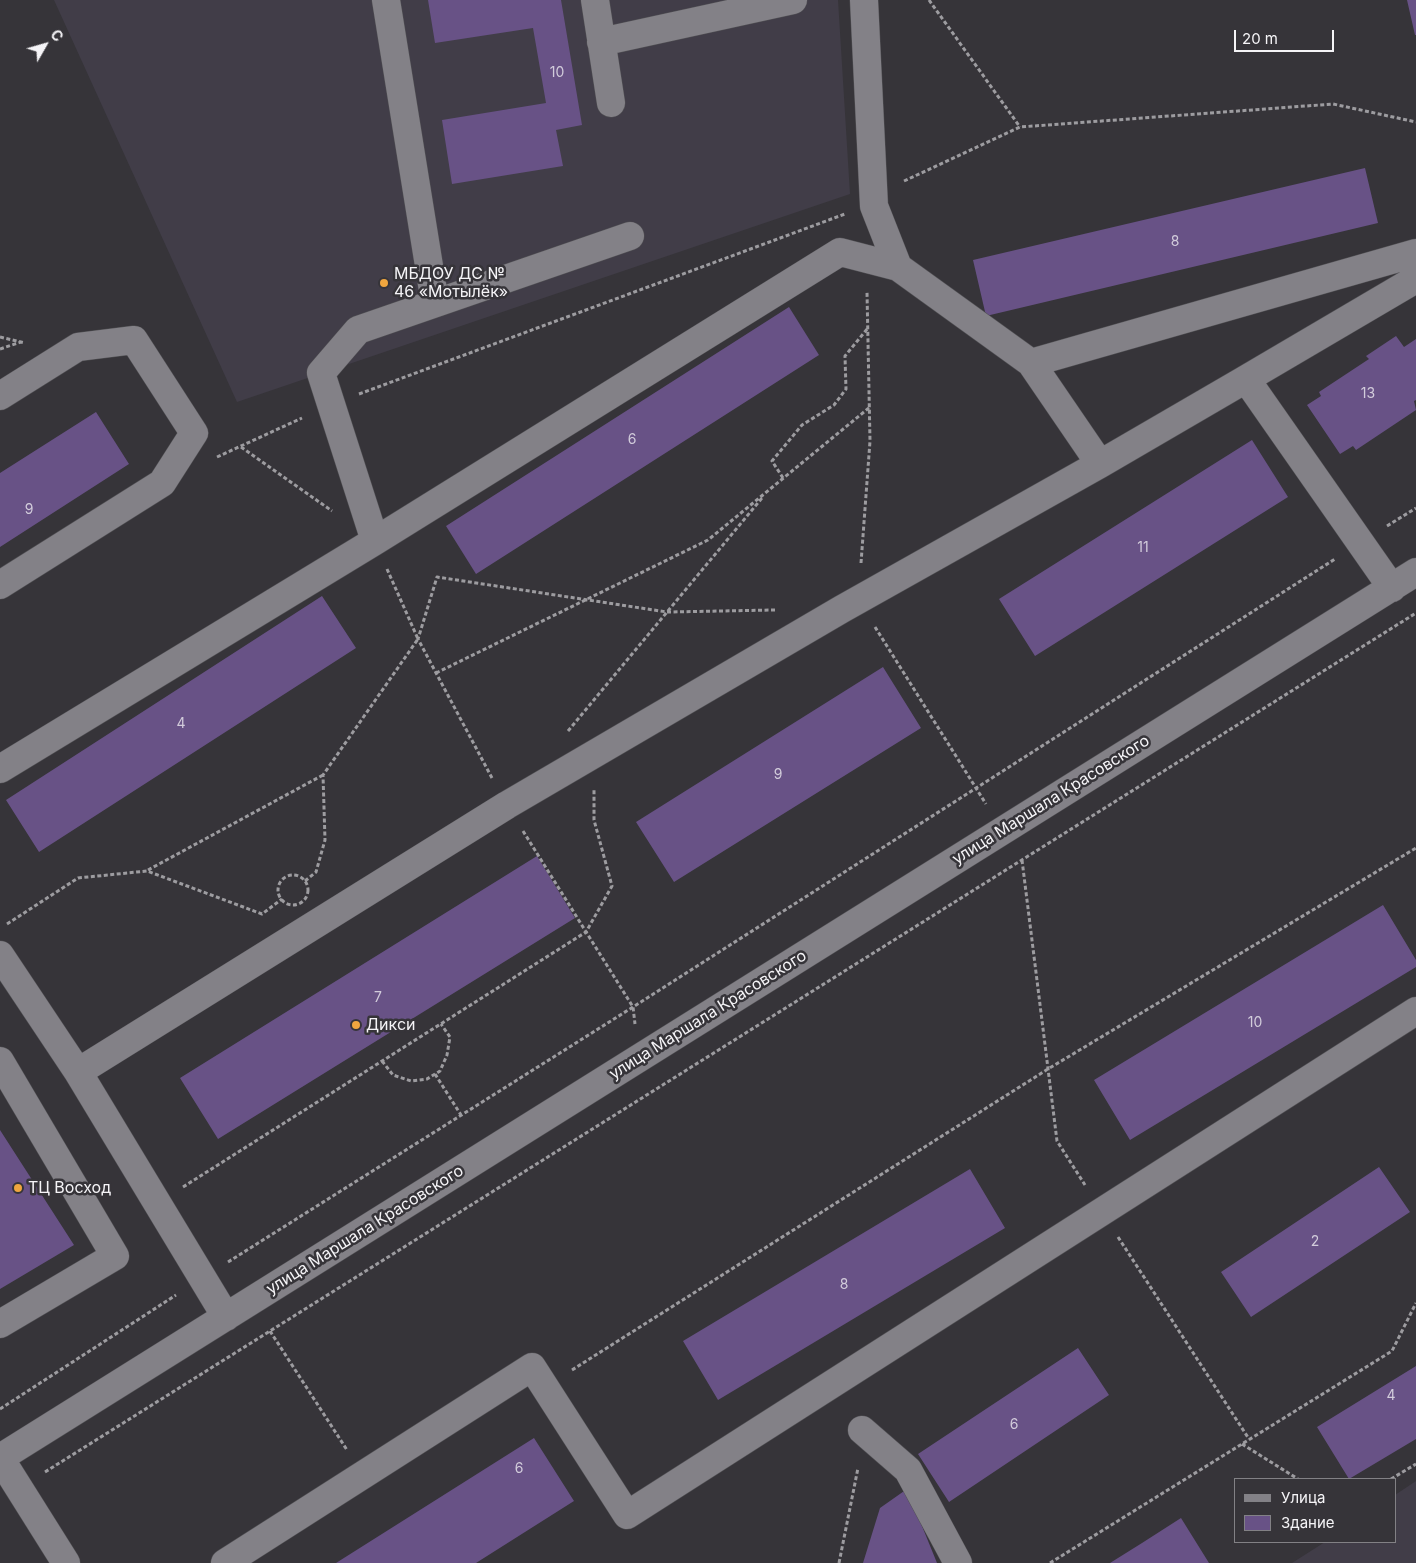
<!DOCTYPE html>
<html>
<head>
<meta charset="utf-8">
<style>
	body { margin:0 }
	#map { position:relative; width:1416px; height:1563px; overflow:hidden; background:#363439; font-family:Inter,sans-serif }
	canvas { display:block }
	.legend { position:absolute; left:1234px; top:1478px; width:162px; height:65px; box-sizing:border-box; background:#363439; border:1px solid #828185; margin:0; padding:6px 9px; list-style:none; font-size:15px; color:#f5f4f7 }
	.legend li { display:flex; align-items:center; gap:10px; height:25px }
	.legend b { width:25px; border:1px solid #828185 }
	.north { position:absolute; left:20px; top:20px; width:50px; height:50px; -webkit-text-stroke:4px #363439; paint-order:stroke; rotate:52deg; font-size:14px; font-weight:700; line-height:20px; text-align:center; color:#f5f4f7 }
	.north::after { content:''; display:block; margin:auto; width:18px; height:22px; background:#f5f4f7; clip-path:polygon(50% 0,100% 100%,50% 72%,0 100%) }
	.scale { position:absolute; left:1234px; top:30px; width:100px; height:22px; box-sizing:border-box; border:2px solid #f5f4f7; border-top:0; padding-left:6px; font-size:15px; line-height:18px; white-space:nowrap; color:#f5f4f7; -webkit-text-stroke:4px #363439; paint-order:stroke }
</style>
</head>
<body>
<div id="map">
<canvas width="1416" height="1563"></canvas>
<ul class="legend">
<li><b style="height:6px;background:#838187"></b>Улица</li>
<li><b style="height:14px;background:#685286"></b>Здание</li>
</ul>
<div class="north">С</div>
<div class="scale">20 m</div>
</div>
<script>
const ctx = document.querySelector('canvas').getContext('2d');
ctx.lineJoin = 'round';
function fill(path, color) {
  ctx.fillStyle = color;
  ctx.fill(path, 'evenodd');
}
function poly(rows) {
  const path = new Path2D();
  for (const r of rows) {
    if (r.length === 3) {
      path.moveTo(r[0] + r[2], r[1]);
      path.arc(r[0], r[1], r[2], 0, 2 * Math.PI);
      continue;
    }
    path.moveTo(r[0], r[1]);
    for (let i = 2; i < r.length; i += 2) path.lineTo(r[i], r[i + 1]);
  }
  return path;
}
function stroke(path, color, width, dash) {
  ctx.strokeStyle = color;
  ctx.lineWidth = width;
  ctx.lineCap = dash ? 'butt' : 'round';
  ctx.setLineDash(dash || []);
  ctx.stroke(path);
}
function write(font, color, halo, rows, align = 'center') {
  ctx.font = font + ' Inter,sans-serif';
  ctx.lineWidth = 5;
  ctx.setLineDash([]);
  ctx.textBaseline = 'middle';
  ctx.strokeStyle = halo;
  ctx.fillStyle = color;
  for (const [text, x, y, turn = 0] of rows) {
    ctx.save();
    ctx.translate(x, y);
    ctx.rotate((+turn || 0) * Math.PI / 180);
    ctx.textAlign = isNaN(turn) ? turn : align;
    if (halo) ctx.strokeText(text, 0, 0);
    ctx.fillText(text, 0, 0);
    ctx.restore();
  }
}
fill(poly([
	[54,0,838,0,850,194,237,402],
	[1416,1481,1416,1563,1292,1563,1325,1542,1395,1542,1395,1495]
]), '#413d48');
fill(poly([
	[428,0,561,0,582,125,556,130,563,166,452,184,442,120,546,103,533,28,435,43],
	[1407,0,1416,0,1416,35,1415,35],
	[1365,168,1378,223,986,316,973,260],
	[789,307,819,355,476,574,446,526],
	[1396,336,1404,347,1416,339,1416,400,1414,401,1416,410,1356,450,1353,446,1340,454,1307,405,1321,396,1319,392,1369,359,1366,356],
	[96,412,129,464,0,547,0,473],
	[1252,440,1288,497,1035,656,999,599],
	[322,596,356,648,39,852,6,800],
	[883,667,921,728,674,882,636,822],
	[537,856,575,918,218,1139,180,1078],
	[1383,905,1416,960,1416,967,1130,1140,1094,1080],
	[0,1130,74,1245,0,1289],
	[1379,1167,1410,1212,1251,1317,1221,1272],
	[970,1169,1005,1228,718,1400,683,1341],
	[1078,1348,1109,1395,949,1502,918,1454],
	[1416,1366,1416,1439,1349,1479,1317,1427],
	[534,1438,574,1501,476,1563,336,1563],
	[907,1489,937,1563,863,1563,880,1508],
	[1181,1518,1209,1563,1110,1563,1142,1543]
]), '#685286');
const minor = poly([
	[386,0,435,303],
	[595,0,611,103],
	[864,0,874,206,898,267],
	[601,42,793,0],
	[1031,363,1416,253],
	[0,396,78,347,134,340,194,433,162,483,0,585],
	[375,541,321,373,358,330,630,236],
	[1392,588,1246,379,1416,279],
	[0,769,375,541,840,252,898,267,1031,363,1100,464],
	[0,955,78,1072,226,1317],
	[0,1061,115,1256,0,1324],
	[78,1072,507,805,842,609,1100,464,1246,379],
	[862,1430,908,1470,958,1563],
	[0,1458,1416,572],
	[0,1458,66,1563],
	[225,1563,532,1367,627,1515,1416,1011]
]);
stroke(minor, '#515054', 29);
stroke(poly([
	[929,0,1020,127],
	[904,181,1020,127,1333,104,1416,122],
	[0,337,25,343],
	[0,349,21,342],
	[359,394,845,214],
	[241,447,332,511],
	[217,457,302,418],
	[783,478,772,461,802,425,834,405,846,389,845,356,868,328],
	[1387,526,1416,508],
	[861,563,870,441,867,292],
	[875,627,986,804],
	[436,673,708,540,870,407],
	[568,731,762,498],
	[492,778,418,639,437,577,667,612,775,610],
	[523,831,633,1007,635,1024],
	[1022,860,1057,1141,1085,1185],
	[148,870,323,775],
	[293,890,15],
	[305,881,316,872,325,840,323,775,418,639,387,569],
	[7,924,78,878,147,871,262,914,282,899],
	[382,1061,393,1075,411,1081,427,1079,440,1071,447,1055,450,1037,441,1024],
	[435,1074,461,1115],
	[183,1187,586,932,612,886,594,820,594,789],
	[1118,1237,1249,1439],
	[228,1262,633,1007,1335,559],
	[270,1331,347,1450],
	[572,1370,1048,1069,1416,848],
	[0,1409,176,1295],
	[1242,1444,1298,1479],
	[45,1472,1416,613],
	[1391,1479,1416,1464],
	[839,1563,858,1468],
	[1050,1563,1392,1351,1416,1303]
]), '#9d9ca0', 3, [4, 2.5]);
stroke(minor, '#838187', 28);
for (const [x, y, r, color] of [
	[384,283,5,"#f0a63f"],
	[356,1025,5,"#f0a63f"],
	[18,1188,5,"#f0a63f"]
]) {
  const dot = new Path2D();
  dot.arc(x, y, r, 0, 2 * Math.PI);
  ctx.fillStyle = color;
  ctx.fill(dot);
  stroke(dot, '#363439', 2);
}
write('14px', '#d2ccdb', null, [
	["10",557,73],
	["8",1175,242],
	["13",1368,394],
	["6",632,440],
	["9",29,510],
	["11",1143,548],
	["4",181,724],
	["9",778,775],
	["7",378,998],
	["10",1255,1023],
	["2",1315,1242],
	["8",844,1285],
	["4",1391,1396],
	["6",1014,1425],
	["6",519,1469]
]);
write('16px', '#f5f4f7', '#363439', [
	["МБДОУ ДC №",394,274],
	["46 «Мотылёк»",394,292],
	["Дикси",366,1025],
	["ТЦ Восход",28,1188]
], 'left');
write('16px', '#f5f4f7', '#363439', [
	["улица Маршала Красовского",1051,800,-32],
	["улица Маршала Красовского",708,1015,-32],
	["улица Маршала Красовского",365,1230,-32]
]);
</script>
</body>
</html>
